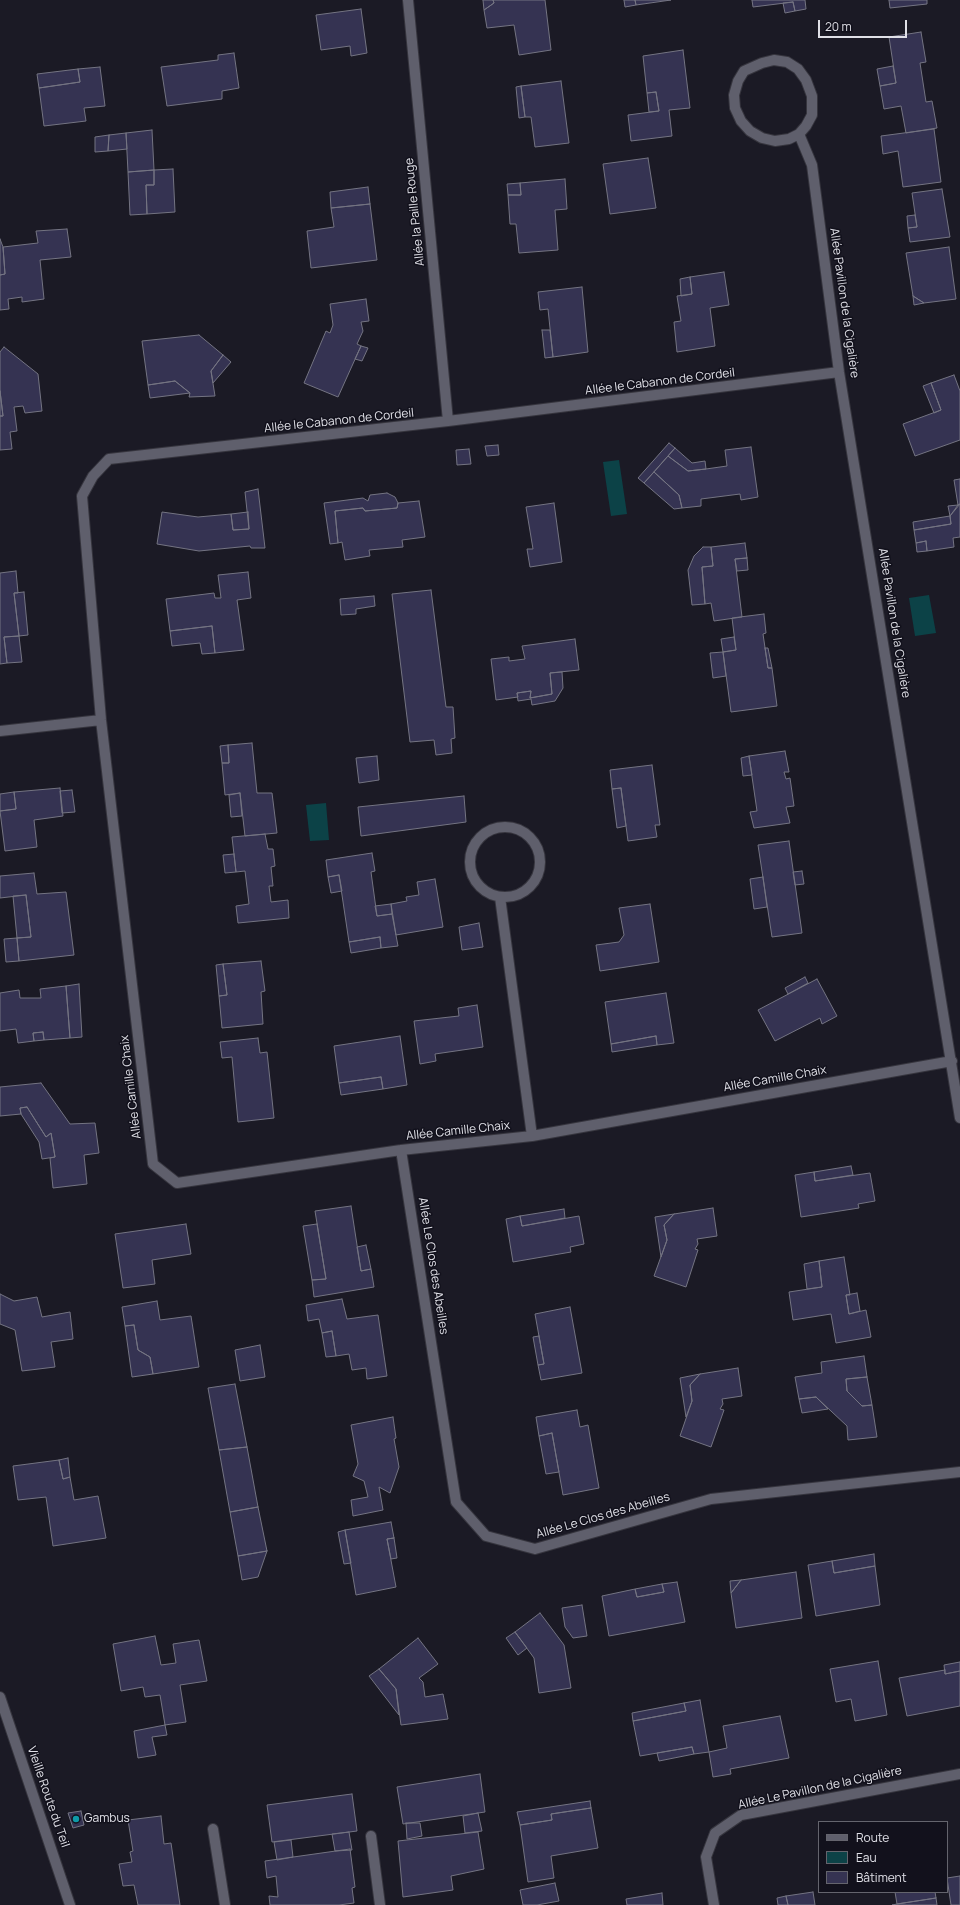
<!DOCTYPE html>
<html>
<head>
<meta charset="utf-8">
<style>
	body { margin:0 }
	#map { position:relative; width:960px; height:1905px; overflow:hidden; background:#1b1a25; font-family:Manrope,sans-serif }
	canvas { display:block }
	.legend { position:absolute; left:818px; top:1821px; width:130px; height:72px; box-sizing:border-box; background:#12111c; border:1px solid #64646d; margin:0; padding:5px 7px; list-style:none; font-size:12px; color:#e0e0e7 }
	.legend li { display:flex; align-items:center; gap:8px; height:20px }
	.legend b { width:20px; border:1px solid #64646d }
	.scale { position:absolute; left:818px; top:20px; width:89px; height:18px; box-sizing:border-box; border:2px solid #e0e0e7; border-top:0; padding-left:5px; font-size:12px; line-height:14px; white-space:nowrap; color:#e0e0e7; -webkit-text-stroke:3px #12111c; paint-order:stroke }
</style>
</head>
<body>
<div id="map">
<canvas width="960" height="1905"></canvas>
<ul class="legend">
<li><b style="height:5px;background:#5f5f6c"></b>Route</li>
<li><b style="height:11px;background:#0c4247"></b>Eau</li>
<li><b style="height:11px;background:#353352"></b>Bâtiment</li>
</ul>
<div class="scale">20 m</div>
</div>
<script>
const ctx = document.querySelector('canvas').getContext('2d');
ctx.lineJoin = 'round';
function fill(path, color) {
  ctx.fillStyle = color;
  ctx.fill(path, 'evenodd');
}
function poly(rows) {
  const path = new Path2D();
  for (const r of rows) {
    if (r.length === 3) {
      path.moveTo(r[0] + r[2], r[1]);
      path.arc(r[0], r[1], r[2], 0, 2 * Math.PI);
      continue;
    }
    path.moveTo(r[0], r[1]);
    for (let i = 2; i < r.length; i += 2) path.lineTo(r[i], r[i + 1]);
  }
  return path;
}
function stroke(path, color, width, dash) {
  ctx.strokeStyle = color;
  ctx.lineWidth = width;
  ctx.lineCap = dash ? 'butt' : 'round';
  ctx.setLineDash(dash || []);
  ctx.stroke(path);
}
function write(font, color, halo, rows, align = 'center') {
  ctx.font = font + ' Manrope,sans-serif';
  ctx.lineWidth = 3;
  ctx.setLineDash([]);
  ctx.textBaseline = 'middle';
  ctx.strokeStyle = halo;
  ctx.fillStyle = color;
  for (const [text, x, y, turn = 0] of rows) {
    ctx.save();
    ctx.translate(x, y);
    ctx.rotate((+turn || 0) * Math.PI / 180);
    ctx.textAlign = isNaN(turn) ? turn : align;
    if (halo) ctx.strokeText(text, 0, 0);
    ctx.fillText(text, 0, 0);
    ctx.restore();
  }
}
fill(poly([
	[619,460,627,514,611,516,603,462],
	[929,595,936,633,915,636,909,598],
	[326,803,329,840,310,841,306,805]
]), '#0c4247');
const building = poly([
	[483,0,493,0,494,3,484,10,483,0],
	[493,0,545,0,551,50,519,55,514,25,487,28,484,10,494,3,493,0],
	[624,0,635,0,636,5,625,7,624,0],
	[635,0,671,0,636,5,635,0],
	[752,0,805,0,806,9,795,11,793,2,753,7,752,0],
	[889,0,927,0,927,4,890,8,889,0],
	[793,2,795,11,785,13,783,3,793,2],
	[361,9,367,53,351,56,350,46,321,50,316,15,361,9],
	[921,32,926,62,920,63,926,102,932,101,937,128,906,133,901,106,884,109,880,86,896,83,889,37,921,32],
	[683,50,690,108,669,110,672,136,631,141,628,115,659,111,656,92,647,93,643,56,683,50],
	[234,53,239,88,222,91,222,99,167,106,161,67,218,60,218,55,234,53],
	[893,66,896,83,880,86,877,69,893,66],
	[100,67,105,106,84,108,86,121,44,126,39,88,80,82,78,69,100,67],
	[78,69,80,82,39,88,37,74,78,69],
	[561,81,569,143,535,147,531,117,525,117,521,86,561,81],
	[521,86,525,117,519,118,516,87,521,86],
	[656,92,659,111,649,112,647,93,656,92],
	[934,129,941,182,903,187,898,151,883,154,881,136,934,129],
	[152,130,154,170,128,172,126,133,152,130],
	[126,133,127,149,108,151,109,135,126,133],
	[109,135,108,151,95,152,95,137,109,135],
	[648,158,656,208,610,214,603,164,648,158],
	[173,169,175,212,147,214,146,185,154,185,154,170,173,169],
	[154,170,154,185,146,185,147,214,130,215,128,172,154,170],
	[565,179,567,209,555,210,558,250,519,253,516,224,510,224,508,195,521,195,520,183,565,179],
	[520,183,521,195,508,195,507,184,520,183],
	[368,187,370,204,331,208,330,192,368,187],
	[942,189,950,237,910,242,908,228,917,227,912,193,942,189],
	[370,204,377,260,311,268,307,231,334,227,331,208,370,204],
	[915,215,917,227,908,228,907,216,915,215],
	[67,229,71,257,40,260,44,299,22,302,22,297,8,299,9,309,0,310,0,275,5,274,3,247,38,243,36,231,67,229],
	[0,239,3,247,5,274,0,275,0,239],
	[949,247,956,299,924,303,913,296,906,253,949,247],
	[724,272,729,305,710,308,715,346,677,352,674,322,681,321,677,296,692,294,690,277,724,272],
	[690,277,692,294,681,296,680,279,690,277],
	[582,287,588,352,553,357,548,309,540,310,538,292,582,287],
	[913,296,924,303,914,305,913,296],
	[366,299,369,321,361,322,363,331,357,344,361,346,338,397,304,383,326,331,330,333,333,325,330,304,366,299],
	[542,330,550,330,553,357,545,358,542,330],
	[199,335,223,355,211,371,215,396,189,397,190,393,175,381,148,385,142,341,199,335],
	[361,346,368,348,362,361,355,359,361,346],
	[4,347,38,374,42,411,25,413,23,406,14,407,17,431,10,432,12,449,0,450,0,416,3,416,0,391,0,352,4,347],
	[223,355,231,362,213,383,211,371,223,355],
	[954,375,960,391,960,440,915,456,903,424,941,410,931,383,954,375],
	[175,381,190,393,150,398,148,385,175,381],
	[931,383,941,410,934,413,923,386,931,383],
	[0,391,3,416,0,416,0,391],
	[669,443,675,448,644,483,638,478,669,443],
	[498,445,499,455,487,456,485,446,498,445],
	[751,447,758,497,741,500,740,494,701,499,701,506,682,508,679,495,654,472,668,456,688,471,706,469,727,466,725,450,751,447],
	[675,448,692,463,705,461,706,469,688,471,668,456,675,448],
	[469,449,471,464,457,465,456,450,469,449],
	[654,472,679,495,682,508,674,509,644,483,654,472],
	[960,479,960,504,958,505,954,480,960,479],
	[258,489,265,548,251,548,250,546,199,551,157,544,162,512,198,517,231,514,233,530,249,529,245,492,258,489],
	[387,493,395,497,398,503,397,508,365,511,363,508,335,511,338,543,330,544,324,503,363,498,368,501,370,495,387,493],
	[419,501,425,537,402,540,403,547,369,550,370,556,345,560,342,542,338,543,335,511,363,508,365,511,397,508,398,503,419,501],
	[554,503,562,562,530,567,527,549,533,549,526,507,554,503],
	[960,504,960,537,953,538,954,547,927,551,926,541,916,543,914,530,951,524,950,516,960,504],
	[958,505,950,516,948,506,958,505],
	[248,512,249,529,233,530,231,514,248,512],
	[950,516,951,524,914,530,913,522,950,516],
	[926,541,927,551,917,552,916,543,926,541],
	[745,543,747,558,735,559,742,617,714,621,711,603,705,604,702,567,713,566,711,547,745,543],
	[703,547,711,547,713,566,702,567,705,604,692,605,688,570,694,556,703,547],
	[747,558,748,570,737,571,735,559,747,558],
	[16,571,18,593,14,593,19,636,4,637,7,663,0,664,0,573,16,571],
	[248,572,251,598,237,600,244,650,215,653,212,626,170,631,166,599,214,593,215,598,221,598,218,575,248,572],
	[431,590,446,707,453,707,455,738,451,739,452,753,436,755,434,740,410,742,392,594,431,590],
	[24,592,28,635,19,636,14,593,24,592],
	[374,596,375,606,356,609,356,614,341,615,340,599,374,596],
	[764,614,766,633,763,634,768,668,772,668,777,706,731,712,723,652,736,650,732,618,764,614],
	[212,626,215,653,202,654,200,643,172,646,170,631,212,626],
	[19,636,22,662,7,663,4,637,19,636],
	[734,637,736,650,723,652,721,639,734,637],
	[575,639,579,670,550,673,552,694,530,698,531,691,517,693,518,697,496,700,491,659,509,657,509,661,525,659,522,646,575,639],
	[765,648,768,648,772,668,768,668,765,648],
	[723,652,726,676,713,678,710,653,723,652],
	[562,672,563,688,555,701,532,705,531,699,518,701,517,693,531,691,530,698,552,694,550,673,562,672],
	[252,743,257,793,272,793,277,833,245,836,240,793,225,795,222,763,229,763,228,745,252,743],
	[228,745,229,763,222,763,220,746,228,745],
	[785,751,789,772,784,772,786,779,790,778,794,806,786,807,790,823,754,828,750,812,757,811,749,756,785,751],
	[377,756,379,780,359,783,356,758,377,756],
	[749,756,752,775,743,776,741,758,749,756],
	[652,765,660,825,655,825,657,837,628,841,621,788,612,789,610,770,652,765],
	[60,788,63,816,34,820,37,847,5,851,0,811,16,809,14,792,60,788],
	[621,788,626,826,617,828,612,789,621,788],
	[72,790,75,812,62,813,60,791,72,790],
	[14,792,16,809,0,811,0,794,14,792],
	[240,793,242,816,231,817,229,795,240,793],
	[464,796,466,822,361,836,358,807,464,796],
	[265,834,268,849,273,849,275,866,271,867,273,886,269,886,271,902,288,900,289,918,238,923,236,906,249,904,245,871,236,872,232,837,265,834],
	[789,841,802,933,772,937,758,845,789,841],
	[372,853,375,871,371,872,377,916,392,914,398,946,381,948,380,937,349,942,339,875,328,877,326,860,372,853],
	[234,854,236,872,225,873,223,855,234,854],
	[802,871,804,884,795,885,793,872,802,871],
	[34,873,37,894,66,892,74,955,19,961,17,938,31,937,26,895,0,898,0,876,34,873],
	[339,875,342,891,331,893,328,877,339,875],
	[763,877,767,907,754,909,750,879,763,877],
	[435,879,443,927,396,935,391,904,407,901,406,897,419,895,417,882,435,879],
	[26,895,31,937,17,938,13,896,26,895],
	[391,904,392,914,377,916,375,906,391,904],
	[650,904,659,962,600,971,596,945,619,942,624,935,619,908,650,904],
	[479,923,483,947,462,950,459,927,479,923],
	[380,937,381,948,351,953,349,942,380,937],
	[17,938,19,961,6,962,4,939,17,938],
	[261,961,265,991,261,992,263,1024,222,1028,219,996,227,995,223,964,261,961],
	[223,964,227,995,219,996,216,965,223,964],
	[805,977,808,983,788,994,785,988,805,977],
	[817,979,837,1016,822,1024,820,1018,775,1041,758,1010,817,979],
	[79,984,82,1037,70,1038,66,986,79,984],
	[66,986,70,1038,44,1040,43,1032,33,1033,34,1041,18,1043,16,1029,0,1031,0,993,19,990,20,998,41,998,40,989,66,986],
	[666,993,674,1043,657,1045,656,1036,611,1044,605,1002,666,993],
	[477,1005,483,1047,435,1054,436,1061,420,1064,414,1021,459,1016,458,1008,477,1005],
	[43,1032,44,1040,34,1041,33,1033,43,1032],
	[400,1036,407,1085,383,1089,381,1077,339,1083,334,1046,400,1036],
	[656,1036,657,1045,612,1052,611,1044,656,1036],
	[258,1038,260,1053,267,1052,274,1118,238,1122,232,1057,222,1058,220,1042,258,1038],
	[381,1077,383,1089,341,1095,339,1083,381,1077],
	[41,1083,70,1124,95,1123,99,1153,84,1155,87,1184,53,1188,50,1158,55,1157,51,1133,46,1137,27,1107,20,1108,21,1114,0,1116,0,1087,41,1083],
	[27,1107,46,1137,51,1133,55,1157,42,1159,39,1142,21,1114,20,1108,27,1107],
	[851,1166,853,1175,815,1181,814,1172,851,1166],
	[814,1172,815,1181,870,1173,875,1201,858,1204,859,1208,801,1217,795,1175,814,1172],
	[351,1206,361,1271,371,1269,374,1287,314,1297,312,1280,326,1279,315,1211,351,1206],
	[713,1208,717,1236,697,1239,698,1244,695,1249,698,1250,686,1287,654,1276,667,1240,664,1225,674,1214,713,1208],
	[564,1209,565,1218,522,1226,520,1216,564,1209],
	[674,1214,664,1225,667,1240,661,1257,655,1217,674,1214],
	[520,1216,522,1226,579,1216,584,1244,570,1247,571,1252,513,1262,506,1219,520,1216],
	[186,1224,191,1254,152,1260,155,1284,123,1288,115,1234,186,1224],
	[317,1224,326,1279,312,1280,303,1226,317,1224],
	[366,1245,371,1269,361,1271,357,1247,366,1245],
	[844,1257,850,1295,846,1295,849,1314,866,1310,871,1337,836,1343,831,1314,793,1320,789,1292,822,1287,819,1261,844,1257],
	[819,1261,822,1287,807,1289,804,1264,819,1261],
	[857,1293,860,1311,849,1314,846,1295,857,1293],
	[0,1294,14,1301,37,1297,42,1317,70,1312,73,1339,51,1342,55,1367,22,1371,15,1330,0,1324,0,1294],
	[342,1299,347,1319,378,1315,387,1376,367,1379,366,1368,352,1370,349,1354,336,1356,332,1331,322,1333,319,1319,308,1321,306,1305,342,1299],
	[157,1301,160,1320,191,1316,199,1367,153,1374,150,1357,138,1350,134,1325,125,1326,122,1307,157,1301],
	[570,1307,582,1373,541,1380,538,1365,544,1364,535,1314,570,1307],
	[134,1325,138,1350,150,1357,153,1374,132,1377,125,1326,134,1325],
	[332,1331,336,1356,326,1357,322,1333,332,1331],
	[539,1336,544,1364,538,1365,533,1337,539,1336],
	[260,1345,265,1377,240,1381,235,1350,260,1345],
	[864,1356,867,1377,846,1379,847,1391,862,1406,872,1405,877,1437,848,1440,847,1426,816,1397,799,1399,795,1377,822,1373,821,1362,864,1356],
	[738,1368,742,1396,722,1399,723,1404,720,1409,724,1410,711,1447,680,1436,692,1401,690,1385,700,1374,738,1368],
	[700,1374,690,1385,692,1401,686,1417,680,1378,700,1374],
	[867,1377,872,1405,862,1406,847,1391,846,1379,867,1377],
	[235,1384,247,1447,219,1450,208,1388,235,1384],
	[816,1397,828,1409,802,1413,799,1399,816,1397],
	[577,1410,580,1427,588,1425,599,1488,563,1495,552,1433,539,1436,536,1417,577,1410],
	[393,1417,396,1438,394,1439,399,1467,390,1493,379,1487,383,1510,353,1516,351,1500,368,1497,364,1481,353,1476,358,1464,351,1425,393,1417],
	[552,1433,559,1472,546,1474,539,1436,552,1433],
	[247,1447,258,1507,230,1512,219,1450,247,1447],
	[68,1458,70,1477,63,1479,59,1460,68,1458],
	[59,1460,63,1479,70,1477,74,1500,98,1496,106,1538,53,1546,46,1497,18,1500,13,1466,59,1460],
	[258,1507,267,1551,238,1556,230,1512,258,1507],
	[391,1522,394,1538,387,1539,396,1587,356,1595,345,1530,391,1522],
	[345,1530,351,1563,344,1564,338,1532,345,1530],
	[394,1538,397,1558,391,1559,387,1539,394,1538],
	[267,1551,258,1577,242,1580,238,1556,267,1551],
	[874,1554,875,1566,834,1573,832,1561,874,1554],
	[832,1561,834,1573,875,1566,880,1605,816,1616,808,1565,832,1561],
	[796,1572,802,1618,736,1628,731,1593,741,1580,796,1572],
	[741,1580,731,1593,730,1581,741,1580],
	[677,1582,685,1622,609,1636,602,1596,635,1589,637,1597,664,1592,662,1584,677,1582],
	[662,1584,664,1592,637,1597,635,1589,662,1584],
	[582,1605,587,1636,573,1638,565,1627,562,1608,582,1605],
	[540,1613,564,1645,571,1688,539,1693,534,1658,515,1632,540,1613],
	[515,1632,527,1648,518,1655,506,1638,515,1632],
	[155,1636,161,1665,176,1663,173,1644,199,1640,207,1681,180,1685,186,1722,165,1725,160,1695,145,1697,143,1687,121,1691,113,1644,155,1636],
	[418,1638,438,1664,419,1678,423,1682,425,1697,443,1694,448,1719,401,1725,396,1689,379,1669,418,1638],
	[878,1661,887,1715,855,1721,851,1699,836,1702,830,1669,878,1661],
	[960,1662,960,1671,945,1674,944,1665,960,1662],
	[379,1669,396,1689,399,1715,369,1676,379,1669],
	[945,1670,945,1674,960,1671,960,1706,907,1716,899,1678,945,1670],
	[700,1700,709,1752,694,1754,692,1747,640,1756,633,1721,686,1711,684,1703,700,1700],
	[684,1703,686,1711,633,1721,632,1713,684,1703],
	[780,1716,789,1758,730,1769,731,1774,713,1777,709,1752,727,1748,723,1726,780,1716],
	[165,1725,167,1735,152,1737,156,1755,138,1758,134,1731,165,1725],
	[692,1747,694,1754,659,1761,657,1753,692,1747],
	[480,1774,485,1812,403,1824,397,1787,480,1774],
	[352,1794,357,1831,272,1842,267,1805,352,1794],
	[590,1801,591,1808,551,1814,552,1820,520,1825,517,1812,590,1801],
	[591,1808,598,1848,551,1856,554,1878,528,1882,520,1825,552,1820,551,1814,591,1808],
	[81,1811,84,1825,73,1828,68,1813,81,1811],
	[478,1813,482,1831,465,1833,463,1816,478,1813],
	[161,1816,164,1844,171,1843,180,1905,138,1905,134,1885,123,1886,119,1864,132,1862,130,1852,133,1851,128,1820,161,1816],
	[406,1823,420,1823,422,1836,407,1839,406,1823],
	[349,1832,352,1850,335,1851,332,1834,349,1832],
	[478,1832,484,1869,451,1876,453,1890,403,1897,398,1841,478,1832],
	[291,1840,293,1857,277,1860,274,1842,291,1840],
	[350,1849,355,1887,352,1888,354,1903,339,1905,270,1905,269,1896,278,1897,276,1876,267,1878,265,1861,350,1849],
	[960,1876,960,1905,951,1905,947,1878,960,1876],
	[555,1883,559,1901,537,1905,523,1905,520,1890,555,1883],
	[813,1892,815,1905,788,1905,786,1896,813,1892],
	[895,1892,935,1892,936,1898,897,1904,895,1892],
	[662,1893,663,1905,627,1905,626,1899,662,1893],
	[786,1896,788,1905,778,1905,777,1898,786,1896],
	[936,1898,937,1905,892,1905,897,1904,936,1898]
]);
fill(building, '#353352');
stroke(building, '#747482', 1);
const lane = poly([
	[213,1829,225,1905],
	[371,1836,380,1905]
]);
const street = poly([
	[408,0,448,421],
	[774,60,787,62,798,69,806,80,812,96,812,115,806,126,799,134,789,139,775,141,762,138,750,131,741,121,735,108,734,95,738,81,744,71,762,63,774,60],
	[799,134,812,165,839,372,960,1118],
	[839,372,448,421,109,459,93,476,82,496,101,720,153,1164,177,1183,401,1150,532,1136,952,1061],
	[0,731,101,720],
	[505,862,35],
	[500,897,532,1136],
	[401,1150,456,1502,486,1536,535,1549,711,1499,960,1472],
	[0,1697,70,1905],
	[714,1905,706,1857,715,1833,741,1815,960,1774]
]);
stroke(lane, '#36353e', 12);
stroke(street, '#36353e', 12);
stroke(lane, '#5f5f6c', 10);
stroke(street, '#5f5f6c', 10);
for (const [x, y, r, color] of [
	[76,1819,4,"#0f9aa8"]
]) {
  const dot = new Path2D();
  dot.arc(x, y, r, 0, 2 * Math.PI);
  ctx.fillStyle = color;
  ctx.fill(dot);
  stroke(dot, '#12111c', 1.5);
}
write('12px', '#e0e0e7', '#12111c', [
	["Allée la Paille Rouge",415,212,-96],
	["Allée Pavillon de la Cigalière",844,303,82],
	["Allée le Cabanon de Cordeil",660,382,-7],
	["Allée le Cabanon de Cordeil",339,421,-6],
	["Allée Pavillon de la Cigalière",894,623,81],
	["Allée Camille Chaix",775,1079,-10],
	["Allée Camille Chaix",131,1087,-97],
	["Allée Camille Chaix",458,1131,-6],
	["Allée Le Clos des Abeilles",433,1266,81],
	["Allée Le Clos des Abeilles",603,1516,-16],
	["Allée Le Pavillon de la Cigalière",820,1788,-12],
	["Vieille Route du Teil",48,1797,71]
]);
write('12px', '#e0e0e7', '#12111c', [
	["Gambus",84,1819]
], 'left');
</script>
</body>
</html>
